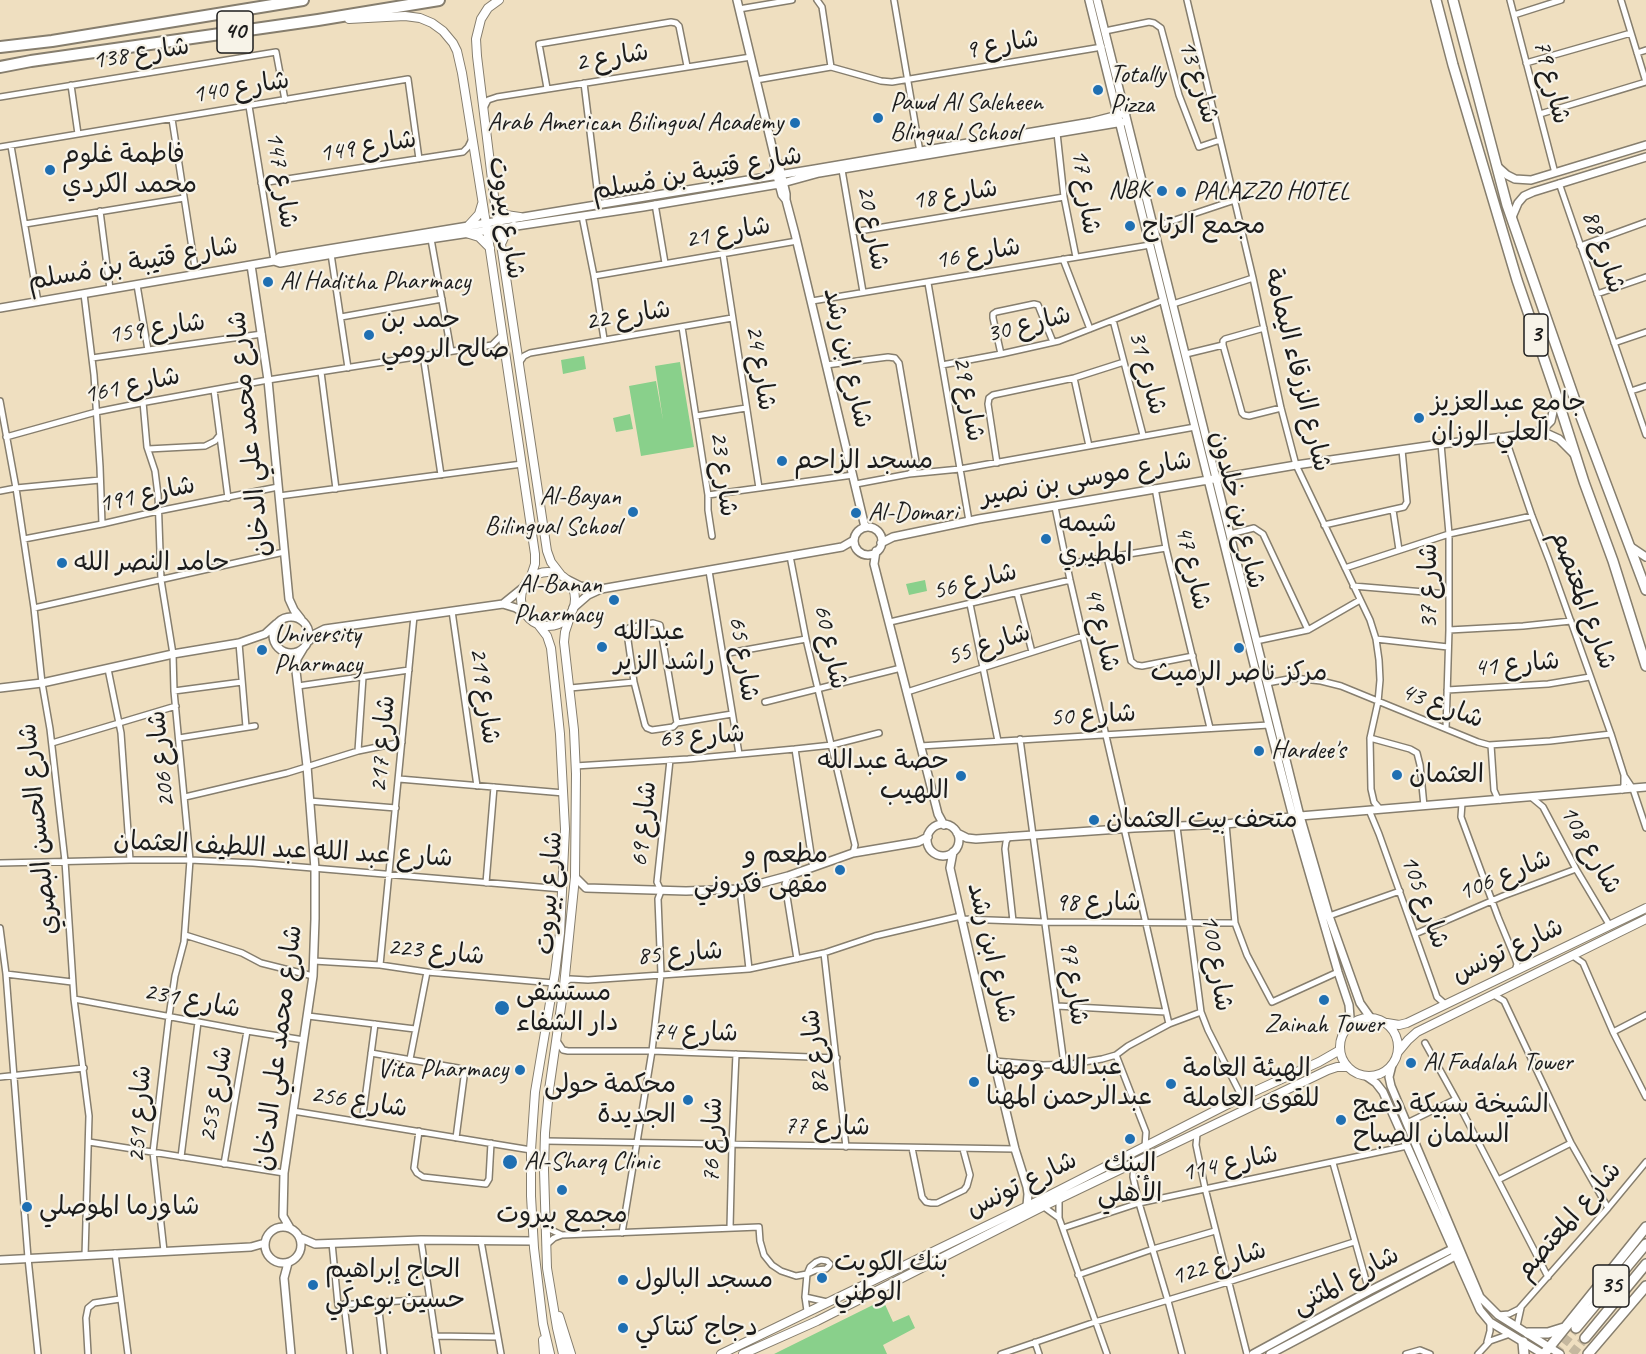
<!DOCTYPE html>
<html>
<head>
<meta charset="utf-8">
<style>
	body { margin:0 }
	canvas { display:block; background:#efdfc0 }
</style>
</head>
<body>
<canvas width="1646" height="1354"></canvas>
<script>
const ctx = document.querySelector('canvas').getContext('2d');
ctx.lineJoin = 'round';
function fill(path, color) {
  ctx.fillStyle = color;
  ctx.fill(path, 'evenodd');
}
function poly(rows) {
  const path = new Path2D();
  for (const r of rows) {
    if (r.length === 3) {
      path.moveTo(r[0] + r[2], r[1]);
      path.arc(r[0], r[1], r[2], 0, 2 * Math.PI);
      continue;
    }
    path.moveTo(r[0], r[1]);
    for (let i = 2; i < r.length; i += 2) path.lineTo(r[i], r[i + 1]);
  }
  return path;
}
function stroke(path, color, width, dash) {
  ctx.strokeStyle = color;
  ctx.lineWidth = width;
  ctx.lineCap = dash ? 'butt' : 'round';
  ctx.setLineDash(dash || []);
  ctx.stroke(path);
}
function write(font, color, halo, rows, align = 'center') {
  ctx.font = font + ' Caveat,"Playpen Sans Arabic",sans-serif';
  ctx.lineWidth = 4.5;
  ctx.setLineDash([]);
  ctx.textBaseline = 'middle';
  ctx.strokeStyle = halo;
  ctx.fillStyle = color;
  for (const [text, x, y, turn = 0] of rows) {
    ctx.save();
    ctx.translate(x, y);
    ctx.rotate((+turn || 0) * Math.PI / 180);
    ctx.textAlign = isNaN(turn) ? turn : align;
    if (halo) ctx.strokeText(text, 0, 0);
    ctx.fillText(text, 0, 0);
    ctx.restore();
  }
}
fill(poly([
	[584,356,586,369,563,374,561,360],
	[680,362,694,447,641,456,629,386,656,381,663,420,655,366],
	[630,414,633,429,616,432,613,418],
	[925,580,927,591,909,595,906,584],
	[883,1300,893,1322,909,1315,915,1328,883,1345,887,1354,774,1354]
]), '#89d08b');
stroke(poly([
	[1555,1354,1576,1328],
	[1572,1354,1585,1338]
]), '#c5b89f', 9, [9, 4.5]);
const minor = poly([
	[817,0,822,7,831,67],
	[894,0,920,152],
	[1187,0,1253,278,1281,408,1296,465,1370,620,1376,639,1379,660,1380,680,1378,702,1370,738,1371,789,1374,802,1380,809],
	[1510,0,1555,173],
	[1621,0,1646,82],
	[739,9,792,0],
	[1514,15,1561,0],
	[1105,31,1149,22,1154,23,1161,28,1179,95,1199,147,1220,140],
	[1637,53,1646,50],
	[1526,63,1631,33],
	[756,80,831,67,881,81,892,82,1102,47],
	[584,83,599,205],
	[71,85,78,134],
	[547,88,539,44,671,22,676,23,679,26,687,66],
	[0,97,276,52,285,100],
	[249,106,274,261],
	[484,108,488,100,497,97,751,57],
	[1540,114,1646,82],
	[172,119,196,274],
	[1057,133,1064,197,1076,257],
	[11,146,38,302],
	[0,147,408,79,419,159],
	[842,170,863,292],
	[261,183,463,152,468,147,472,139],
	[1559,183,1646,435],
	[655,204,665,263],
	[100,211,110,289],
	[582,216,594,276,604,339],
	[25,224,184,198],
	[1154,227,1235,200],
	[853,232,1064,197],
	[431,239,451,351],
	[1580,246,1646,222],
	[331,254,348,368],
	[723,254,759,488],
	[1063,259,1090,329],
	[594,276,797,241],
	[928,283,969,521],
	[137,285,148,350],
	[84,294,94,375,100,467,102,524],
	[1597,294,1646,277],
	[812,301,1150,245],
	[1173,304,1253,278],
	[341,317,442,299],
	[1113,320,1143,435],
	[682,327,708,495,708,510,712,536],
	[1614,343,1646,332],
	[1223,345,1242,413,1244,415,1249,416,1281,408],
	[1223,345,1223,341,1225,339,1264,328],
	[1001,354,993,318,993,314,996,312,1034,304,1038,305,1053,342],
	[1186,354,1223,345],
	[423,355,441,475],
	[92,358,262,334],
	[519,363,524,356,530,353,732,318],
	[826,365,888,357,895,358,899,363,916,462,914,470,909,474,856,484],
	[942,365,1001,354,1059,341,1164,300],
	[321,372,336,489],
	[1074,378,1089,446],
	[214,390,228,498],
	[1631,391,1646,386],
	[0,401,16,488,34,608,42,683,50,729,65,861,74,999,89,1116,85,1256],
	[143,402,147,447,155,471,158,495,161,580,173,654,174,691,190,860,184,942,175,976,169,1016,153,1152,164,1251],
	[696,416,746,408],
	[6,437,96,412,146,402,268,380,492,345,503,334],
	[1505,437,1532,516,1549,560,1611,734,1624,775,1624,785,1622,790],
	[1441,444,1449,534,1449,630,1446,729],
	[148,449,205,446,215,441,219,436],
	[997,463,988,404,989,398,993,395,1074,378,1124,362],
	[909,474,960,469,1195,427],
	[1155,488,1166,548,1210,728],
	[0,491,16,488,100,480],
	[708,495,853,475],
	[279,496,522,464],
	[1055,507,1070,580,1125,818,1134,828],
	[1393,510,1399,550],
	[1324,525,1404,507,1407,502,1402,450],
	[1230,534,1254,528,1263,534,1308,630],
	[24,539,102,524,158,511,278,487],
	[790,556,806,639,855,845,853,853],
	[1107,557,1131,661,1136,665,1142,666,1193,656],
	[1066,564,1166,548],
	[1345,568,1449,534,1532,516],
	[709,571,739,754],
	[1353,586,1448,594],
	[1017,593,1032,652],
	[970,604,998,741],
	[34,608,284,552],
	[452,611,477,786],
	[890,622,1070,580],
	[1449,630,1523,626,1571,621],
	[1376,639,1448,647],
	[1256,641,1308,630,1360,600],
	[239,643,246,727],
	[723,654,806,639],
	[108,669,121,733,130,860],
	[1267,683,1294,678,1321,681,1341,686,1478,742,1489,745,1550,741,1611,734],
	[298,686,409,670],
	[570,688,634,682],
	[1447,690,1548,684,1590,677],
	[174,691,242,682],
	[907,692,1083,636],
	[765,702,901,668],
	[677,723,660,625,653,623,629,628,627,633,634,682,645,725,647,728,652,730,673,727,677,723,732,714],
	[179,738,255,726],
	[1370,738,1410,749,1417,753,1420,765,1424,806],
	[1020,739,1064,1064],
	[52,743,176,706],
	[1491,745,1494,790,1497,797,1500,800],
	[920,746,1269,725],
	[795,749,813,867],
	[358,751,363,677],
	[575,766,688,759,795,749,832,745,879,733],
	[1625,777,1633,789,1646,828],
	[399,779,564,793],
	[185,797,287,773,358,751,402,742],
	[1531,797,1543,807,1576,869,1610,926],
	[309,801,396,808],
	[1462,803,1461,817,1498,917,1515,958,1517,964,1515,971],
	[1369,810,1379,834,1435,991,1437,997,1445,1004],
	[1226,824,1235,923,1247,955,1272,1002,1338,972],
	[1177,827,1201,1012,1208,1030,1242,1097],
	[1124,828,1169,1024],
	[1009,836,1006,842,1005,849,1013,921],
	[0,863,130,860,190,860,253,863,563,889],
	[788,876,785,884,797,959],
	[486,883,494,787],
	[740,889,749,969],
	[1329,916,1400,891],
	[961,919,1045,922,1235,923],
	[0,928,6,974,28,1258,38,1354],
	[1415,934,1503,896,1576,869],
	[185,935,242,953,261,963,313,976],
	[824,953,846,1147],
	[1573,956,1583,963,1613,1032,1646,1097],
	[314,961,380,965,427,972,554,983],
	[380,965,414,616],
	[6,974,72,982],
	[565,982,570,979,588,980,749,969,824,953,875,936,961,916],
	[1494,995,1504,1001,1571,1143,1608,1208],
	[74,999,247,1031,304,1040],
	[1057,1006,1166,1012],
	[308,1016,415,1029],
	[1613,1032,1646,1015],
	[557,1041,563,1050,568,1051,652,1051,837,1058],
	[1425,1043,1456,1099,1548,1277],
	[371,1053,458,1068,463,1071,464,1077,456,1138],
	[1116,1055,1146,1132,1145,1147],
	[410,1059,427,972],
	[994,1061,1043,1065,1072,1064,1102,1059,1116,1055,1128,1046,1169,1024,1201,1012],
	[0,1077,84,1068],
	[293,1111,531,1150],
	[362,1122,375,1024],
	[1407,1123,1456,1099],
	[419,1131,414,1168,417,1173,423,1177,486,1184,489,1179,491,1143],
	[1197,1134,1196,1145,1205,1188,1247,1354],
	[545,1141,1015,1149],
	[89,1142,284,1173],
	[912,1148,922,1197,926,1202,931,1203,937,1203,964,1190,967,1186,970,1175,963,1149],
	[181,1157,198,1022],
	[1333,1163,1369,1291],
	[224,1164,247,1031],
	[1134,1164,1133,1177,1139,1203,1168,1301,1182,1354],
	[1498,1180,1571,1143],
	[1059,1200,1059,1218,1107,1354],
	[1044,1207,1059,1218],
	[545,1227,562,1235,759,1227,760,1241,764,1255,772,1265,781,1271,796,1276,807,1274,816,1270,826,1269,829,1266,830,1264,827,1261,821,1260,816,1262,810,1267,807,1274,805,1297,807,1311,805,1313],
	[730,1228,732,1145,736,1054],
	[1063,1228,1139,1203,1407,1146],
	[622,1233,652,1051,661,974,658,899,661,891,657,882,670,760],
	[421,1240,438,1354],
	[481,1241,501,1354],
	[332,1243,338,1305,430,1299],
	[546,1245,554,1238,562,1235],
	[115,1253,128,1354],
	[1078,1275,1153,1249,1215,1231],
	[805,1297,827,1302],
	[378,1302,384,1354],
	[344,1304,350,1354],
	[1498,1315,1509,1314,1519,1309,1608,1208,1646,1162],
	[1517,1326,1521,1308],
	[435,1336,498,1337],
	[1035,1342,1039,1354],
	[1487,1342,1490,1331,1490,1322],
	[88,1354,86,1318,88,1308,94,1303,120,1299],
	[1001,1354,1095,1322,1228,1282,1354,1242],
	[1406,1354,1420,1350,1430,1354],
	[1478,1354,1490,1341,1510,1334]
]);
const tertiary = poly([
	[737,0,775,159,774,164,777,176,782,195,786,200,795,234,865,527],
	[1089,0,1269,725,1293,817,1338,972,1349,1005,1350,1017,1347,1027],
	[1097,0,1300,816,1329,916,1360,1003,1370,1017],
	[775,159,779,164,786,194,786,200],
	[1497,166,1507,175,1515,179,1531,180,1646,145],
	[1512,217,1518,203,1524,196,1533,192,1646,157],
	[274,261,280,263,363,249,643,207,779,184,819,173,1123,122],
	[251,265,268,380,289,599,294,610,301,619],
	[0,308,274,261,280,257,815,169,1091,122,1126,113],
	[1537,432,1545,427,1551,421,1556,397],
	[868,541,14],
	[881,543,893,537,979,519,1296,465,1441,444,1505,437,1537,432,1548,434,1559,439,1574,454],
	[1631,547,1646,557],
	[876,551,874,564,938,814,944,825],
	[568,580,580,586,596,589],
	[503,604,524,587],
	[573,608,588,595,601,589,842,547,854,540],
	[291,635,18],
	[309,641,315,634,325,629,503,604,516,608,527,615],
	[0,688,42,683,173,654,239,643,265,634,276,624],
	[943,840,16],
	[957,833,967,838,976,839,1134,828,1226,824,1300,816,1646,787],
	[953,852,950,868,994,1061,1015,1149,1027,1187,1028,1194,1027,1206],
	[575,877,586,888,686,891,740,889,788,876,853,853,918,842,928,837],
	[1392,1065,1389,1077,1391,1086,1480,1297,1498,1315,1560,1354],
	[1366,1076,1376,1083,1383,1092,1480,1310,1490,1322,1543,1354],
	[283,1245,18],
	[290,1228,283,1216,284,1173,313,976,315,919,315,869,307,766,296,671,297,659,303,649],
	[301,1238,315,1244,421,1240,533,1241],
	[0,1260,251,1247,265,1243],
	[288,1263,284,1278,291,1354],
	[1253,1354,1369,1291,1454,1248],
	[1270,1354,1459,1254]
]);
const secondary = poly([
	[499,0,488,8,481,19,476,39,477,56,495,204,547,551,551,562,561,575],
	[349,19,405,16,420,18,432,23,443,31,453,43,457,51,462,73,487,230,535,554,535,564,530,579],
	[496,205,506,215,520,217],
	[469,225,479,214,482,204],
	[466,233,479,237,490,248],
	[502,242,506,233,514,226],
	[548,599,27],
	[537,623,547,636,551,648,560,734,565,829,560,933,555,973,535,1092,531,1150,531,1196,534,1248,543,1324,550,1354],
	[1369,1047,29],
	[1387,1023,1399,1025,1407,1023,1646,908],
	[1398,1052,1408,1040,1417,1032,1646,919],
	[559,1316,571,1354],
	[543,1340,544,1354],
	[563,1354,557,1328,547,1268,544,1170,545,1133,549,1090,564,986,575,877,576,774,574,730,564,642,565,632,571,614],
	[721,1354,1042,1199,1242,1097,1319,1062,1340,1050],
	[743,1354,817,1321,1042,1207,1328,1070,1337,1067,1348,1067]
]);
const primary = poly([
	[1436,0,1453,65,1517,280,1556,394,1584,482,1613,561,1646,666],
	[1453,0,1507,205,1578,409,1646,590],
	[1576,1328,1646,1244],
	[1528,1333,1548,1333,1564,1328],
	[1585,1338,1646,1264],
	[1523,1342,1524,1354],
	[1544,1354,1646,1227],
	[1588,1354,1646,1286]
]);
const motorway = poly([
	[0,47,52,41,303,0],
	[0,67,31,61,318,20,439,0]
]);
stroke(minor, '#867e6e', 8);
stroke(tertiary, '#867e6e', 10);
stroke(secondary, '#867e6e', 10);
stroke(primary, '#867e6e', 12);
stroke(motorway, '#867e6e', 14);
stroke(minor, '#fff', 5);
stroke(tertiary, '#fff', 7);
stroke(secondary, '#fff', 8);
stroke(primary, '#fff', 9);
stroke(motorway, '#fff', 10);
for (const [x, y, r, color] of [
	[1098,90,6,"#1f6fb2"],
	[878,118,6,"#1f6fb2"],
	[795,123,6,"#1f6fb2"],
	[50,170,6,"#1f6fb2"],
	[1162,191,6,"#1f6fb2"],
	[1181,192,6,"#1f6fb2"],
	[1130,226,6,"#1f6fb2"],
	[268,282,6,"#1f6fb2"],
	[369,335,6,"#1f6fb2"],
	[1419,418,6,"#1f6fb2"],
	[782,461,6,"#1f6fb2"],
	[633,512,6,"#1f6fb2"],
	[856,513,6,"#1f6fb2"],
	[1046,539,6,"#1f6fb2"],
	[62,563,6,"#1f6fb2"],
	[614,600,6,"#1f6fb2"],
	[602,647,6,"#1f6fb2"],
	[1239,648,6,"#1f6fb2"],
	[262,650,6,"#1f6fb2"],
	[1259,751,6,"#1f6fb2"],
	[1397,775,6,"#1f6fb2"],
	[961,776,6,"#1f6fb2"],
	[1094,820,6,"#1f6fb2"],
	[840,870,6,"#1f6fb2"],
	[1324,1000,6,"#1f6fb2"],
	[502,1008,8,"#1f6fb2"],
	[1411,1063,6,"#1f6fb2"],
	[520,1070,6,"#1f6fb2"],
	[974,1082,6,"#1f6fb2"],
	[1171,1084,6,"#1f6fb2"],
	[688,1100,6,"#1f6fb2"],
	[1341,1120,6,"#1f6fb2"],
	[1130,1139,6,"#1f6fb2"],
	[510,1162,8,"#1f6fb2"],
	[562,1190,6,"#1f6fb2"],
	[27,1207,6,"#1f6fb2"],
	[822,1278,6,"#1f6fb2"],
	[623,1280,6,"#1f6fb2"],
	[313,1285,6,"#1f6fb2"],
	[623,1328,6,"#1f6fb2"]
]) {
  const dot = new Path2D();
  dot.arc(x, y, r, 0, 2 * Math.PI);
  ctx.fillStyle = color;
  ctx.fill(dot);
  stroke(dot, '#f7f3e8', 2);
}
for (const [x, y, w] of [
	[235,32,36],
	[1536,335,24],
	[1611,1286,36]
]) {
  const box = new Path2D();
  box.roundRect(x - w / 2, y - 21, w, 42, 4.5);
  ctx.fillStyle = '#f7f3e8';
  ctx.fill(box);
  stroke(box, '#1c1c1c', 1.5);
}
write('bold 24px', '#1c1c1c', null, [
	["40",235,32],
	["3",1536,335],
	["35",1611,1286]
]);
write('26px', '#1c1c1c', '#f7f3e8', [
	["شارع 9",1002,45,-10],
	["شارع 138",141,54,-9],
	["شارع 2",612,58,-9],
	["شارع 13",1198,82,73],
	["شارع 79",1551,82,76],
	["شارع 140",241,88,-9],
	["شارع 149",368,147,-9],
	["شارع قتيبة بن مُسلم",697,174,-10],
	["شارع 147",281,180,81],
	["شارع 17",1085,192,82],
	["شارع 18",955,195,-9],
	["شارع بيروت",506,218,81],
	["شارع 20",872,228,80],
	["شارع 21",728,233,-10],
	["شارع 88",1603,252,71],
	["شارع 16",978,254,-10],
	["شارع قتيبة بن مُسلم",133,264,-10],
	["شارع 22",628,316,-9],
	["شارع 30",1029,325,-14],
	["شارع 159",157,329,-8],
	["شارع ابن رشد",847,358,77],
	["شارع 24",760,368,81],
	["شارع الزرقاء اليمامة",1297,370,76],
	["شارع 31",1147,373,75],
	["شارع 161",132,386,-12],
	["شارع 29",968,399,80],
	["شارع محمد علي الدخان",250,434,-96],
	["شارع 23",723,474,83],
	["شارع موسى بن نصير",1086,479,-10],
	["شارع 191",147,495,-12],
	["شارع بن خلدون",1237,510,76],
	["شارع 47",1192,568,77],
	["شارع 56",975,582,-14],
	["شارع 37",1429,586,-90],
	["شارع المعتصم",1583,600,70],
	["شارع 49",1101,630,77],
	["شارع 55",989,645,-18],
	["شارع 60",830,647,78],
	["شارع 65",743,659,81],
	["شارع 41",1517,665,-5],
	["شارع 219",484,696,82],
	["شارع 43",1442,706,21],
	["شارع 50",1093,716,-3],
	["شارع 63",702,737,-4],
	["شارع 217",383,744,-85],
	["شارع 206",162,759,-96],
	["شارع 69",644,824,-84],
	["شارع الحسن البصري",39,829,-96],
	["شارع عبد الله عبد اللطيف العثمان",283,850,3],
	["شارع 108",1590,850,60],
	["شارع 106",1505,876,-22],
	["شارع بيروت",550,893,-86],
	["شارع 105",1424,902,70],
	["شارع 98",1098,903],
	["شارع تونس",1508,951,-25],
	["شارع 223",436,952,6],
	["شارع ابن رشد",991,953,77],
	["شارع 85",680,954,-4],
	["شارع 100",1216,963,81],
	["شارع 97",1073,983,82],
	["شارع 231",192,1001,11],
	["شارع 74",695,1033,1],
	["شارع محمد علي الدخان",279,1048,-83],
	["شارع 82",816,1052,-97],
	["شارع 253",216,1094,-80],
	["شارع 256",359,1102,9],
	["شارع 251",140,1114,-86],
	["شارع 77",827,1127,1],
	["شارع 76",713,1140,-88],
	["شارع 114",1230,1164,-12],
	["شارع تونس",1022,1185,-26],
	["شارع المعتصم",1569,1221,-49],
	["شارع 122",1219,1264,-17],
	["شارع المثنى",1346,1281,-28]
]);
write('26px', '#1c1c1c', '#f7f3e8', [
	["Totally",1110,75],
	["Pizza",1110,105],
	["Pawd Al Saleheen",890,103],
	["Blingual School",890,133],
	["Arab American Bilingual Academy",783,123,"right"],
	["فاطمة غلوم",62,155],
	["محمد الكردي",62,185],
	["NBK",1150,191,"right"],
	["PALAZZO HOTEL",1193,192],
	["مجمع الرتاج",1142,226],
	["Al Haditha Pharmacy",280,282],
	["حمد بن",381,320],
	["صالح الرومي",381,350],
	["جامع عبدالعزيز",1431,403],
	["العلي الوزان",1431,433],
	["مسجد الزاحم",794,461],
	["Al-Bayan",621,497,"right"],
	["Bilingual School",621,527,"right"],
	["Al-Domari",868,513],
	["شيمه",1058,524],
	["المطيري",1058,554],
	["حامد النصر الله",74,563],
	["Al-Banan",602,585,"right"],
	["Pharmacy",602,615,"right"],
	["عبدالله",614,632],
	["راشد الزير",614,662],
	["University",274,635],
	["Pharmacy",274,665],
	["مركز ناصر الرميث",1239,673,"center"],
	["Hardee's",1271,751],
	["حصة عبدالله",949,761,"right"],
	["اللهيب",949,791,"right"],
	["العثمان",1409,775],
	["متحف بيت العثمان",1106,820],
	["مطعم و",828,855,"right"],
	["مقهى فكروني",828,885,"right"],
	["مستشفى",516,993],
	["دار الشفاء",516,1023],
	["Zainah Tower",1324,1025,"center"],
	["Al Fadalah Tower",1423,1063],
	["عبدالله ومهنا",986,1067],
	["عبدالرحمن المهنا",986,1097],
	["الهيئة العامة",1183,1069],
	["للقوى العاملة",1183,1099],
	["Vita Pharmacy",508,1070,"right"],
	["محكمة حولى",676,1085,"right"],
	["الجديدة",676,1115,"right"],
	["الشيخة سبيكة دعيج",1353,1105],
	["السلمان الصباح",1353,1135],
	["Al-Sharq Clinic",524,1162],
	["البنك",1130,1164,"center"],
	["الأهلي",1130,1194,"center"],
	["شاورما الموصلي",39,1207],
	["مجمع بيروت",562,1215,"center"],
	["بنك الكويت",834,1263],
	["الوطني",834,1293],
	["الحاج إبراهيم",325,1270],
	["حسين بوعركي",325,1300],
	["مسجد البالول",635,1280],
	["دجاج كنتاكي",635,1328]
], 'left');
</script>
</body>
</html>
